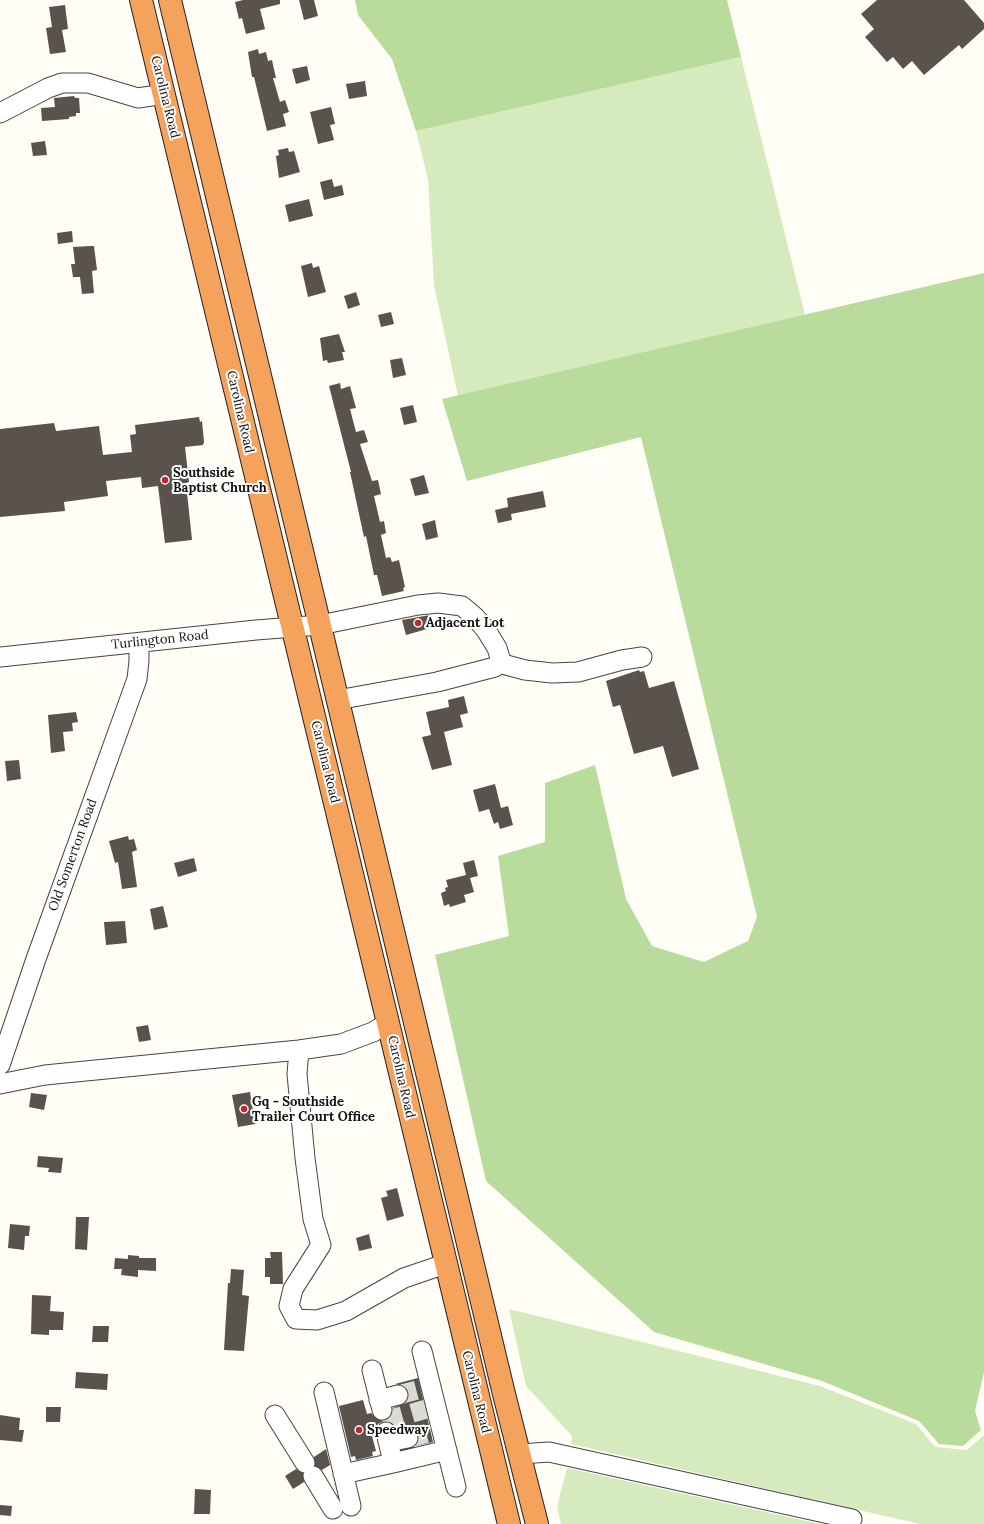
<!DOCTYPE html>
<html>
<head>
<meta charset="utf-8">
<style>
	body { margin:0 }
	canvas { display:block; background:#fffdf5 }
</style>
</head>
<body>
<canvas width="984" height="1524"></canvas>
<script>
const ctx = document.querySelector('canvas').getContext('2d');
ctx.lineJoin = 'round';
function fill(path, color) {
  ctx.fillStyle = color;
  ctx.fill(path, 'evenodd');
}
function poly(rows) {
  const path = new Path2D();
  for (const r of rows) {
    path.moveTo(r[0], r[1]);
    for (let i = 2; i < r.length; i += 2) path.lineTo(r[i], r[i + 1]);
  }
  return path;
}
function stroke(path, color, width, dash) {
  ctx.strokeStyle = color;
  ctx.lineWidth = width;
  ctx.lineCap = dash ? 'butt' : 'round';
  ctx.setLineDash(dash || []);
  ctx.stroke(path);
}
function write(font, color, halo, rows, align = 'center') {
  ctx.font = font + ' Lora,serif';
  ctx.lineWidth = 4;
  ctx.setLineDash([]);
  ctx.textBaseline = 'middle';
  ctx.strokeStyle = halo;
  ctx.fillStyle = color;
  for (const [text, x, y, turn = 0] of rows) {
    ctx.save();
    ctx.translate(x, y);
    ctx.rotate((+turn || 0) * Math.PI / 180);
    ctx.textAlign = isNaN(turn) ? turn : align;
    if (halo) ctx.strokeText(text, 0, 0);
    ctx.fillText(text, 0, 0);
    ctx.restore();
  }
}
fill(poly([
	[741,57,805,315,458,396,434,285,428,179,416,131],
	[509,1309,820,1386,916,1424,935,1447,967,1450,984,1435,984,1524,920,1524,571,1444,572,1436,526,1386],
	[567,1468,820,1524,561,1524,557,1507]
]), '#d5ebbd');
fill(poly([
	[355,0,727,0,741,57,416,131,392,59,358,15],
	[984,273,984,1372,975,1411,981,1430,963,1446,939,1444,919,1421,822,1381,654,1332,486,1181,435,955,509,936,498,856,545,842,545,783,595,765,626,899,652,946,704,962,748,941,757,917,641,437,467,481,442,399]
]), '#b9dc9c');
fill(poly([
	[243,0,280,0,280,4,260,9,265,29,246,34,242,18,239,19,235,2],
	[299,0,314,0,318,16,304,20],
	[877,0,964,0,984,23,984,29,962,49,959,45,924,75,912,61,903,69,893,57,887,62,865,37,874,29,861,14],
	[65,5,68,29,62,30,66,52,50,54,46,28,52,27,49,7],
	[258,49,259,54,266,52,268,61,272,60,276,78,273,78,280,102,285,100,289,112,283,114,286,126,267,131,254,77,252,77,248,52],
	[307,66,310,80,296,84,292,69],
	[365,81,367,96,349,99,346,84],
	[74,96,75,98,79,98,80,113,76,113,76,116,69,117,69,119,42,121,41,108,55,107,54,98],
	[331,107,335,124,330,125,334,140,318,144,310,112],
	[45,141,47,155,33,156,31,143],
	[288,148,289,152,294,151,300,172,279,178,276,156,279,155,278,150],
	[332,179,334,187,342,185,344,195,324,200,320,182],
	[309,199,313,216,289,222,285,205],
	[72,231,73,242,58,244,57,233],
	[90,246,94,246,97,270,92,271,94,293,82,294,80,277,73,277,71,264,75,264,73,247],
	[312,263,313,268,319,266,326,292,308,297,301,266],
	[356,292,360,305,348,309,344,296],
	[391,312,394,324,381,327,378,315],
	[339,334,345,352,342,352,344,360,328,363,327,360,323,361,320,338],
	[402,358,406,375,393,378,390,360],
	[340,383,341,389,350,386,356,408,350,409,356,432,364,430,368,442,360,444,372,481,378,480,381,494,374,496,380,522,384,521,386,533,381,535,386,558,390,557,392,562,399,560,405,587,403,588,404,591,382,596,377,575,374,575,366,536,364,537,350,472,351,472,329,386],
	[413,405,417,422,404,425,400,408],
	[199,417,200,422,202,421,204,442,203,445,185,447,189,482,186,483,192,540,165,543,158,486,142,488,141,477,106,481,108,496,64,502,65,511,0,517,0,429,54,423,56,431,99,426,103,455,132,452,130,435,136,434,135,425],
	[424,475,429,493,415,496,410,479],
	[543,491,546,507,511,514,512,520,498,523,495,510,508,507,507,498],
	[435,520,438,537,426,540,422,524],
	[430,615,434,627,406,635,402,620],
	[639,670,640,672,644,671,649,688,674,681,699,769,672,777,663,746,634,754,620,705,613,707,606,681],
	[464,696,468,713,460,715,463,727,444,732,452,765,432,770,422,737,431,735,426,712,449,707,448,700],
	[76,712,78,722,72,723,73,731,63,732,65,751,51,753,48,715],
	[19,760,21,779,7,781,5,761],
	[495,784,501,808,508,806,513,825,500,829,498,822,494,824,489,809,479,812,473,790],
	[128,836,129,840,134,839,137,850,132,852,137,887,122,889,118,862,115,863,109,841],
	[194,858,197,871,178,877,174,863],
	[474,860,478,876,470,878,474,892,464,895,466,902,450,907,449,904,444,906,441,893,446,891,445,888,448,887,446,880,466,875,463,863],
	[163,906,168,927,154,930,150,909],
	[125,921,127,943,106,945,104,922],
	[148,1025,151,1040,139,1042,136,1027],
	[250,1092,255,1124,238,1127,232,1095],
	[31,1093,47,1095,44,1110,29,1107],
	[38,1156,63,1158,61,1173,48,1172,49,1168,37,1167],
	[397,1188,404,1216,387,1221,381,1198,388,1196,386,1191],
	[76,1217,89,1217,87,1250,75,1249],
	[10,1224,30,1226,29,1236,25,1236,24,1250,8,1248],
	[369,1234,372,1248,359,1251,356,1238],
	[270,1252,282,1252,283,1284,270,1284,270,1277,265,1277,265,1258,271,1258],
	[128,1255,139,1256,139,1258,156,1258,156,1271,138,1270,138,1277,121,1275,122,1269,114,1269,115,1258,128,1259],
	[231,1269,244,1270,242,1295,249,1296,244,1351,224,1350,228,1283,230,1283],
	[32,1295,51,1296,50,1311,64,1312,63,1330,49,1330,49,1335,31,1334],
	[93,1326,109,1326,108,1342,92,1342],
	[76,1372,108,1374,107,1390,75,1388],
	[418,1378,433,1442,415,1446,418,1442,419,1436,416,1430,411,1428,397,1429,390,1422,384,1421,378,1424,375,1429,375,1435,372,1436,376,1451,372,1452,373,1456,356,1460,355,1456,351,1457,339,1406,363,1400,367,1414,371,1413,379,1420,385,1421,390,1418,393,1408,405,1403,409,1398,408,1392,406,1387,395,1384],
	[46,1407,61,1407,60,1422,46,1422],
	[0,1415,20,1418,19,1430,24,1430,22,1442,0,1440],
	[326,1449,330,1465,322,1470,315,1466,314,1457],
	[296,1469,303,1473,304,1482,293,1489,285,1476],
	[195,1489,211,1490,210,1514,194,1514],
	[0,1505,12,1506,11,1516,0,1515]
]), '#5a524d');
stroke(poly([
	[398,1395,425,1388],
	[384,1421,430,1408],
	[408,1438,436,1431]
]), '#dbdad3', 19, [19, 10]);
const minor = poly([
	[0,113,48,88,62,83,88,83,138,98,164,94],
	[0,657,256,630,320,625,418,605,438,603,462,606,475,617,486,630,497,648,500,658,499,663,495,667,437,682,337,700],
	[499,663,525,670,552,673,578,672,622,660,642,657],
	[299,1050,297,1074,305,1158,313,1219,321,1245,293,1289,289,1306,296,1319,317,1320,346,1311,404,1278,445,1264],
	[0,1065,36,959,137,679,139,661,139,643],
	[0,1084,45,1075,299,1050,341,1044,373,1032,388,1023],
	[422,1351,456,1487],
	[372,1370,382,1410],
	[324,1392,351,1506],
	[379,1400,398,1395],
	[275,1415,305,1463],
	[388,1442,408,1438],
	[520,1454,549,1452,852,1519],
	[393,1463,447,1450],
	[343,1474,393,1463,386,1432],
	[313,1476,333,1509]
]);
const highway = poly([
	[141,0,509,1524],
	[170,0,504,1394,537,1524]
]);
stroke(minor, '#444', 21);
stroke(highway, '#222', 24);
stroke(minor, '#fff', 19);
stroke(highway, '#f5a25d', 22);
for (const [x, y, r, color] of [
	[165,480,4,"#c4262e"],
	[418,623,4,"#c4262e"],
	[244,1109,4,"#c4262e"],
	[359,1430,4,"#c4262e"]
]) {
  const dot = new Path2D();
  dot.arc(x, y, r, 0, 2 * Math.PI);
  ctx.fillStyle = color;
  ctx.fill(dot);
  stroke(dot, '#fff', 1.5);
}
write('13px', '#111', '#fff', [
	["Carolina Road",165,97,76],
	["Carolina Road",240,412,77],
	["Turlington Road",160,640,-6],
	["Carolina Road",325,762,76],
	["Old Somerton Road",73,855,-70],
	["Carolina Road",401,1077,77],
	["Carolina Road",476,1392,76]
]);
write('bold 13px', '#111', '#fff', [
	["Southside",173,473],
	["Baptist Church",173,488],
	["Adjacent Lot",426,623],
	["Gq - Southside",252,1102],
	["Trailer Court Office",252,1117],
	["Speedway",367,1430]
], 'left');
</script>
</body>
</html>
